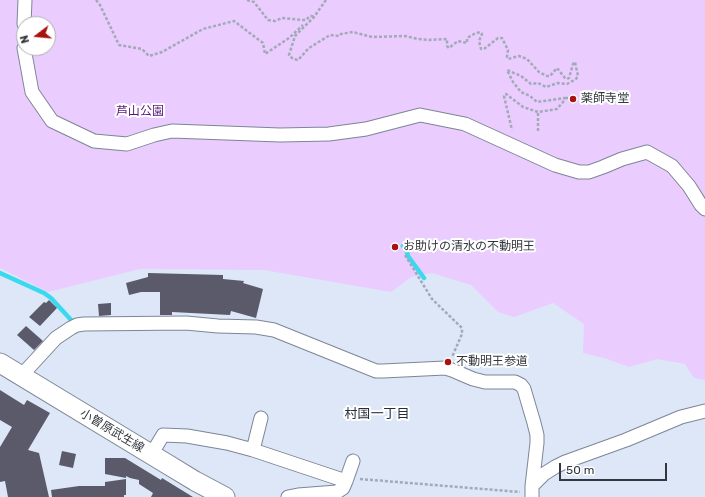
<!DOCTYPE html>
<html>
<head>
<meta charset="utf-8">
<style>
	body { margin:0 }
	#map { position:relative; width:705px; height:497px; overflow:hidden; background:#dde7f8; font-family:Rubik,sans-serif }
	canvas { display:block }
	.north { position:absolute; left:16px; top:16px; width:40px; height:40px; box-sizing:border-box; background:#fff; border:1px solid #adafb1; border-radius:50%; rotate:254deg; font-size:11px; font-weight:700; line-height:16px; text-align:center; color:#33373d }
	.north::after { content:''; display:block; margin:auto; width:14px; height:18px; background:#a71410; clip-path:polygon(50% 0,100% 100%,50% 72%,0 100%) }
	.scale { position:absolute; left:559px; top:463px; width:108px; height:18px; box-sizing:border-box; border:2px solid #33373d; border-top:0; padding-left:5px; font-size:12px; line-height:14px; white-space:nowrap; color:#33373d; -webkit-text-stroke:3px #fff; paint-order:stroke }
</style>
</head>
<body>
<div id="map">
<canvas width="705" height="497"></canvas>
<div class="north">N</div>
<div class="scale">50 m</div>
</div>
<script>
const ctx = document.querySelector('canvas').getContext('2d');
ctx.lineJoin = 'round';
function fill(path, color) {
  ctx.fillStyle = color;
  ctx.fill(path, 'evenodd');
}
function poly(rows) {
  const path = new Path2D();
  for (const r of rows) {
    path.moveTo(r[0], r[1]);
    for (let i = 2; i < r.length; i += 2) path.lineTo(r[i], r[i + 1]);
  }
  return path;
}
function stroke(path, color, width, dash) {
  ctx.strokeStyle = color;
  ctx.lineWidth = width;
  ctx.lineCap = dash ? 'butt' : 'round';
  ctx.setLineDash(dash || []);
  ctx.stroke(path);
}
function write(font, color, halo, rows, align = 'center') {
  ctx.font = font + ' Rubik,"Noto Sans JP",sans-serif';
  ctx.lineWidth = 4;
  ctx.setLineDash([]);
  ctx.textBaseline = 'middle';
  ctx.strokeStyle = halo;
  ctx.fillStyle = color;
  for (const [text, x, y, turn = 0] of rows) {
    ctx.save();
    ctx.translate(x, y);
    ctx.rotate((+turn || 0) * Math.PI / 180);
    ctx.textAlign = isNaN(turn) ? turn : align;
    if (halo) ctx.strokeText(text, 0, 0);
    ctx.fillText(text, 0, 0);
    ctx.restore();
  }
}
fill(poly([
	[0,0,705,0,705,380,694,378,685,364,657,359,629,367,607,359,583,353,584,324,553,303,514,317,498,312,471,285,432,273,411,277,391,292,264,270,140,269,48,292,0,268],
	[24,24,48,24,48,48,24,48]
]), '#eaccfe');
stroke(poly([
	[403,246,407,252,408,256,424,278],
	[0,273,44,293,51,298,72,321]
]), '#3ad9ef', 4.5);
fill(poly([
	[148,273,223,275,223,279,244,281,243,283,263,289,256,318,231,311,230,315,172,312,172,315,160,315,160,292,141,292,129,295,126,283,148,277],
	[49,300,57,308,40,326,29,317,44,302,46,303],
	[111,303,111,315,99,316,98,304],
	[26,326,43,341,34,350,17,335],
	[0,390,24,405,27,400,50,413,28,450,39,453,49,497,8,497,5,481,0,482,0,447,12,427,0,420],
	[62,451,76,454,73,468,59,465],
	[105,458,125,458,161,480,162,478,193,497,151,497,153,493,139,484,139,480,130,478,126,476,126,478,105,474],
	[126,479,126,495,124,495,124,497,52,497,51,490,79,486,105,486,105,482]
]), '#5a5a6a');
const minor = poly([
	[24,24,25,0],
	[24,48,32,92,52,121,94,141,127,144,154,135,172,131,280,135,329,134,366,129,420,115,465,124,555,165,579,172,589,172,603,167,622,159,647,152,672,166,689,186,701,205,705,209],
	[21,376,56,338,71,328,77,325,84,324,186,323,218,326,256,327,274,330,376,371,383,371,445,368,452,370,473,379,485,382,515,382,521,385,524,389,534,423,537,435,537,443,532,486,532,497],
	[253,450,261,418],
	[151,455,163,435,187,436,227,443,253,450,346,481],
	[532,486,544,474,555,467,565,462,626,440,681,417,705,411],
	[288,497,298,495,337,492,343,488,346,481,353,461]
]);
const secondary = poly([
	[0,363,167,464,195,481,225,497]
]);
stroke(minor, '#7c8695', 15);
stroke(secondary, '#7c8695', 21);
stroke(poly([
	[96,0,100,5,119,45,142,49,149,56,162,52,203,29,234,21,263,43,265,54,289,38,303,25],
	[247,0,254,2,268,20,275,21,282,18,303,20,306,20,310,16,312,16,314,17],
	[326,0,314,17,295,36,289,55,293,59,298,60,309,48,330,35,339,36,341,34,353,32,372,37,405,36,418,39,428,40,447,39,447,46,449,48,458,41,467,43,467,38,474,34,480,32,482,34,479,41,481,49,484,49,498,38,502,38,508,50,507,57,508,59,519,56,527,59,539,72,547,76,550,76,557,68,565,78,567,79,569,78,573,64,575,62,578,76,576,79,567,84,558,83,546,87,538,83,531,84,521,76,507,70,513,82,521,92,530,96,537,102,565,98,563,102,557,109,538,112,523,107,506,94,505,94,504,96,512,130],
	[565,98,572,98],
	[538,131,538,112],
	[405,255,432,299,462,328,462,334,452,357],
	[360,479,520,492]
]), '#a2aab7', 2.5, [3, 2]);
stroke(minor, '#fff', 13);
stroke(secondary, '#fff', 19);
for (const [x, y, r, color] of [
	[573,99,4,"#a71410"],
	[395,247,4,"#a71410"],
	[448,362,4,"#a71410"]
]) {
  const dot = new Path2D();
  dot.arc(x, y, r, 0, 2 * Math.PI);
  ctx.fillStyle = color;
  ctx.fill(dot);
  stroke(dot, '#fff', 1.5);
}
write('12px', '#33373d', '#fff', [
	["薬師寺堂",581,99],
	["お助けの清水の不動明王",403,247],
	["不動明王参道",456,362]
], 'left');
write('12px', '#591679', '#fff', [
	["芦山公園",140,112]
]);
write('12px', '#33373d', '#fff', [
	["小曽原武生線",112,431,31]
]);
write('13px', '#252d3a', '#fff', [
	["村国一丁目",377,414]
]);
</script>
</body>
</html>
